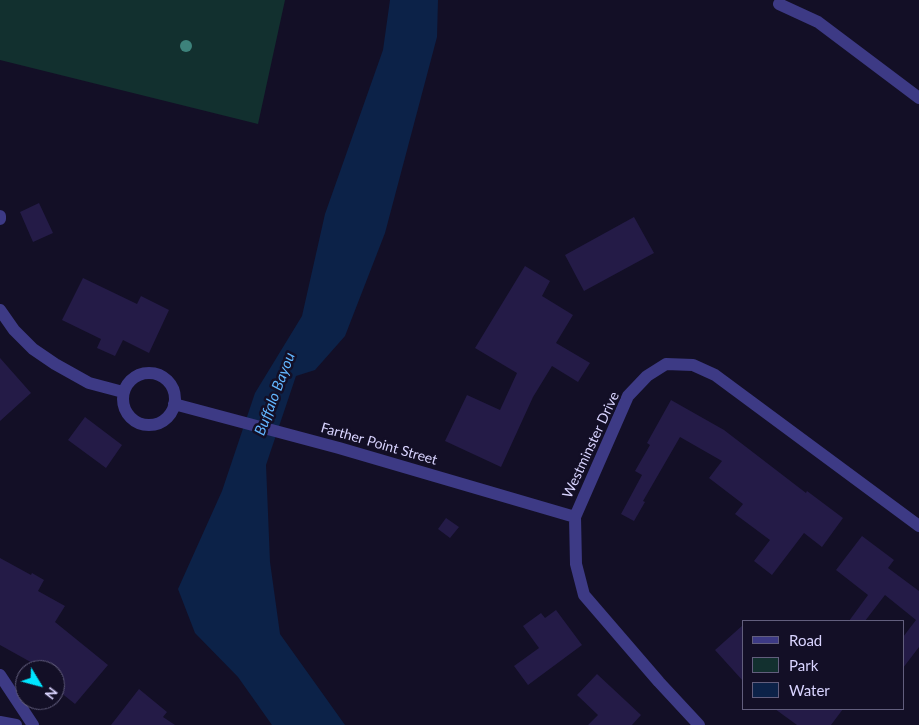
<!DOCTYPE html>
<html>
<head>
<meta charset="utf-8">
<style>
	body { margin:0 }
	#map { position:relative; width:919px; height:725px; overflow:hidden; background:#130f26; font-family:Lato,sans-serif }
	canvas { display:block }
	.legend { position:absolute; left:742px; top:620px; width:162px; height:90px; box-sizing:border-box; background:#130f26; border:1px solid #625e7d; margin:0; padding:6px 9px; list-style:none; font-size:15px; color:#d9d4ff }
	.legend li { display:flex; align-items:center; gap:10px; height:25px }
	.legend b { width:25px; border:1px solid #625e7d }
	.north { position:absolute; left:15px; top:660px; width:50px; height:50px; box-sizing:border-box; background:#130f26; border:1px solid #625e7d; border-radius:50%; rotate:127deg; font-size:14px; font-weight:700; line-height:20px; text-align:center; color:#d9d4ff }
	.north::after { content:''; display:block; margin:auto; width:18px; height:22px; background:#00e5ff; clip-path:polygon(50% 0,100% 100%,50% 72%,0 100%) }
</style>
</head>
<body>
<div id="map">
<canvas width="919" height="725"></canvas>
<ul class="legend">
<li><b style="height:6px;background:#3d3a85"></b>Road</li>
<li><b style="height:14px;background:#12302f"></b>Park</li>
<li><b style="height:14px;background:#0c2248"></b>Water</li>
</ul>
<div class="north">N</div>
</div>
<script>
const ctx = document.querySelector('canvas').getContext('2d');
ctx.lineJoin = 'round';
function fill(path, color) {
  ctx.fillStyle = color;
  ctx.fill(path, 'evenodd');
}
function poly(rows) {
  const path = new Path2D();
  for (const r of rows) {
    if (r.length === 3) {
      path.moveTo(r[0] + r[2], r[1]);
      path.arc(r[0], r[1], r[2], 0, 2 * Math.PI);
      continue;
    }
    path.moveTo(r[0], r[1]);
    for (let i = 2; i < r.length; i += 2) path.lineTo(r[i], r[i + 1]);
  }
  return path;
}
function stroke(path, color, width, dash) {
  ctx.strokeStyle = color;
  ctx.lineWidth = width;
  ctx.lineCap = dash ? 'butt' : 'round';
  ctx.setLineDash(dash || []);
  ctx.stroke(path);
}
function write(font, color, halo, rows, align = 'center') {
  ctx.font = font + ' Lato,sans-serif';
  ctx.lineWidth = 5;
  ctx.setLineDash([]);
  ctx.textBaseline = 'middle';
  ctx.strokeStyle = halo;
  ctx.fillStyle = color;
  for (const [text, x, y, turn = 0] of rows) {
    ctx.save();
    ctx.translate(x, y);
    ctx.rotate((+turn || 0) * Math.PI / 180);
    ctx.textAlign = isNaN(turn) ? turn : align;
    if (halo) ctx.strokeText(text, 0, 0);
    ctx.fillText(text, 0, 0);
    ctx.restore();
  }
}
fill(poly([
	[0,0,285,0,258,124,0,60]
]), '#12302f');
fill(poly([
	[390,0,438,0,437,37,385,233,345,336,315,370,296,376,266,465,270,562,280,634,345,725,272,725,238,677,195,633,178,589,222,491,255,393,302,316,325,214,383,50]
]), '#0c2248');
fill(poly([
	[39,203,53,233,33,242,20,212],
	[634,217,654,253,584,291,565,255],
	[525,266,550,281,542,296,573,315,556,343,590,363,578,382,552,366,533,397,501,467,445,441,467,395,500,410,517,373,475,348],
	[83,278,137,304,141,296,169,310,149,353,123,340,115,356,97,348,101,339,62,320],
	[0,358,31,393,0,421],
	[671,400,724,430,806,493,807,491,843,518,822,547,804,533,772,575,754,561,770,540,735,514,743,504,709,478,722,461,680,437,643,501,645,502,634,521,621,514,642,475,635,471,650,445,647,443],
	[85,417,122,445,106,468,68,440],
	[446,518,459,527,450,538,438,529],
	[862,536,894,560,888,568,919,591,919,647,903,668,903,637,916,620,885,595,865,621,849,621,868,595,836,570],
	[0,558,31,575,32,573,44,580,38,591,65,606,55,622,108,665,75,704,55,688,55,670,45,670,0,645],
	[556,610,582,645,528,685,514,666,539,648,523,626,541,613,545,618],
	[743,625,743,681,715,650],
	[597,674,641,715,632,725,588,725,598,715,577,695],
	[139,689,167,712,163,717,175,725,111,725],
	[775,709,843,709,831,725,797,725]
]), '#241b47');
stroke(poly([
	[779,4,818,22,919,98],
	[0,216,0,219],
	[0,310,14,330,33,349,55,364,89,383,123,392],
	[149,399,26],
	[174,404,339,448,575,517],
	[0,675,33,725],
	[0,722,16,725],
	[699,725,659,682,584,595,576,564,575,517,628,396,647,376,666,364,693,365,715,375,919,526]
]), '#3d3a85', 12);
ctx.fillStyle = '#3d827b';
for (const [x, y] of [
	[186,46]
]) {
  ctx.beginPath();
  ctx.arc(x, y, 6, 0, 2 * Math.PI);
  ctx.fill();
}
write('14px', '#d9d4ff', '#130f26', [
	["Farther Point Street",379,444,16],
	["Westminster Drive",591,445,-65]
]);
write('italic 15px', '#62b6ff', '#130f26', [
	["Buffalo Bayou",275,394,-69]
]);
</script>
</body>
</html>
